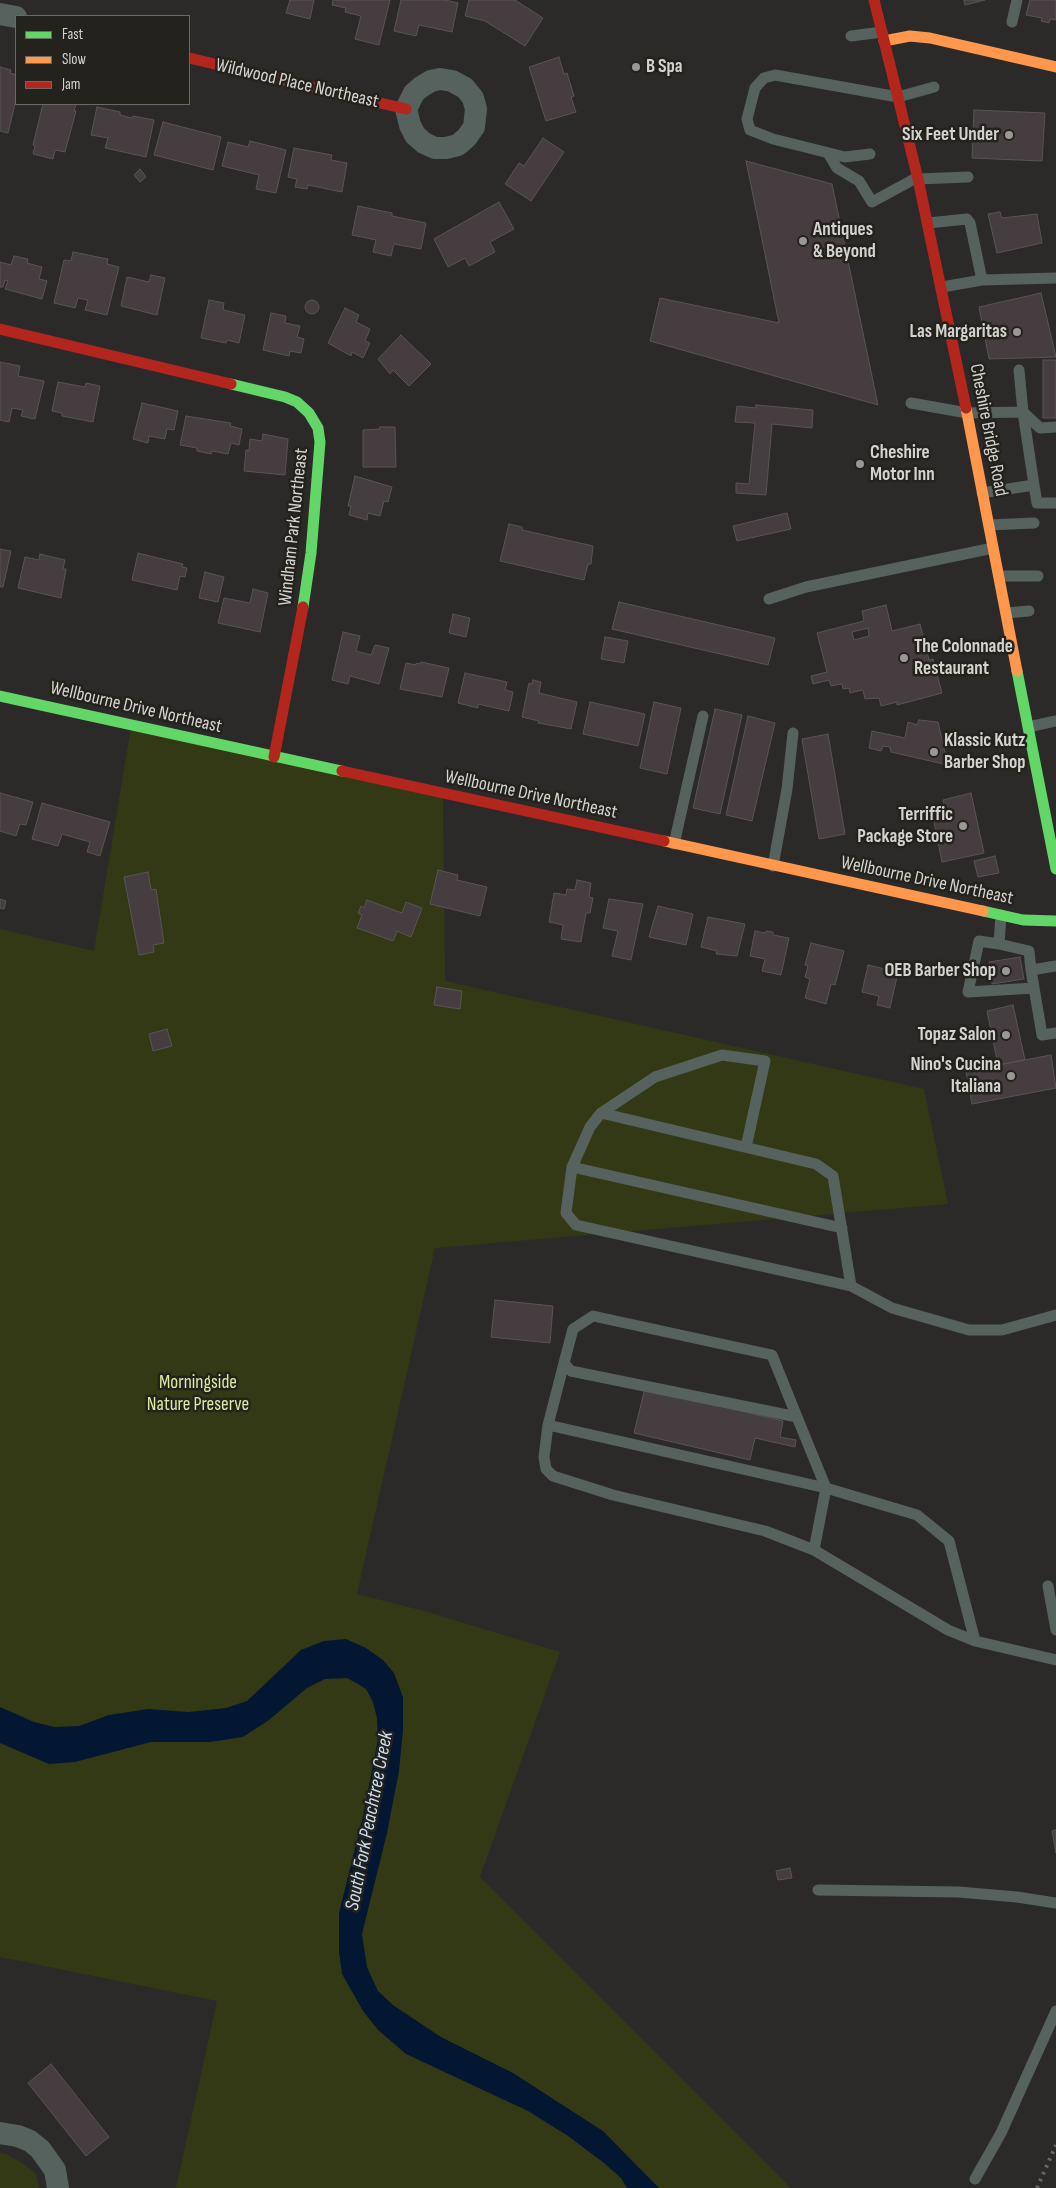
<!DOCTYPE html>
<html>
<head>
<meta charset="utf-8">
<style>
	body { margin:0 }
	#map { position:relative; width:1056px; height:2188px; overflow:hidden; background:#2c2a28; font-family:"Sofia Sans Condensed",sans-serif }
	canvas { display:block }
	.legend { position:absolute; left:15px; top:15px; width:175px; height:90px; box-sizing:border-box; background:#23221d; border:1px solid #6a6965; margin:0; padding:6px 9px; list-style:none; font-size:15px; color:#d4d3d0 }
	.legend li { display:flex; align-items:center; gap:10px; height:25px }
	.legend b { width:25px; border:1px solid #6a6965 }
</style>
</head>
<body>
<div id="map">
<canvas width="1056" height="2188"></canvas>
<ul class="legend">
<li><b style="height:6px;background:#63d668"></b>Fast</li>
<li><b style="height:6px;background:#ff974d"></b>Slow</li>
<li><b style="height:6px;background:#b3261e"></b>Jam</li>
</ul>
</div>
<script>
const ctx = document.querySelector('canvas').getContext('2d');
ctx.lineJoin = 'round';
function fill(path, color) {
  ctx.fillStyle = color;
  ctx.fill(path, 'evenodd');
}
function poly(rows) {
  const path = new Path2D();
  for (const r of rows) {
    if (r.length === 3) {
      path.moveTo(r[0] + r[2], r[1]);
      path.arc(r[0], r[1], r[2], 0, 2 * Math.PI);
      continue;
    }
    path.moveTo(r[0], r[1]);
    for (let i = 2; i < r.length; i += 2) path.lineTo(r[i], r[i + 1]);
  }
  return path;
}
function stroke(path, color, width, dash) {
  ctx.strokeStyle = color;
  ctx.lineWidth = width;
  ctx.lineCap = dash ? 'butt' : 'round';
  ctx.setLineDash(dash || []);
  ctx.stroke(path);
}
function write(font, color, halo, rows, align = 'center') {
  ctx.font = font + ' "Sofia Sans Condensed",sans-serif';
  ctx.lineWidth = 5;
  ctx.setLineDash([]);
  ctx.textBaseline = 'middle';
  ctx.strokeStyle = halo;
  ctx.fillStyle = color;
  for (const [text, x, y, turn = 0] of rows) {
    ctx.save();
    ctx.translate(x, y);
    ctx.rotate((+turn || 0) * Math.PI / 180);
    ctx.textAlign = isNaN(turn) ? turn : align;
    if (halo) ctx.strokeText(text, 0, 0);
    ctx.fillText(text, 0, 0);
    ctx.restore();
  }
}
fill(poly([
	[131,727,443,797,445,981,924,1089,948,1204,435,1248,357,1594,424,1611,560,1652,480,1877,791,2188,176,2188,217,2001,0,1957,0,929,94,951],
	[0,2153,6,2154,22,2163,36,2174,39,2188,0,2188]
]), '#333915');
fill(poly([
	[346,1639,366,1648,383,1660,394,1673,403,1697,403,1731,399,1771,387,1833,362,1934,367,1967,378,1991,393,2005,441,2037,513,2073,603,2131,659,2188,627,2188,621,2178,604,2163,568,2136,528,2111,406,2054,378,2030,363,2011,342,1974,339,1952,339,1913,363,1816,378,1739,377,1718,373,1702,366,1689,358,1684,347,1678,325,1679,307,1688,269,1720,243,1737,210,1742,151,1742,75,1762,49,1764,0,1743,0,1707,34,1722,55,1727,79,1726,109,1715,148,1709,188,1712,226,1708,247,1701,301,1650,324,1641]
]), '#041732');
const building = poly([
	[290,0,314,0,310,19,286,13,290,0],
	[333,0,390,0,379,45,355,39,361,16,345,12,346,8,332,5,333,0],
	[401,0,445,0,458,3,452,32,419,25,416,36,394,31,401,0],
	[469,0,515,0,543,18,525,46,485,21,465,16,469,0],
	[964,0,985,0,965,5,964,0],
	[1030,0,1056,0,1056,20,1050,19,1049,23,1041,21,1042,18,1026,15,1030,0],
	[559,57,564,74,567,73,574,96,571,97,576,112,546,121,529,67,559,57],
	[0,67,11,70,10,73,16,75,16,100,8,133,0,131,0,67],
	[43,104,76,104,74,111,76,111,65,152,55,150,53,159,33,154,35,146,33,145,43,104],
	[97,107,120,112,120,115,132,118,133,116,154,120,146,157,105,148,108,138,91,135,97,107],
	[974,110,1045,113,1042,161,972,158,974,110],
	[163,122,221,137,213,170,154,155,163,122],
	[543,138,564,152,531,201,505,184,519,163,524,166,543,138],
	[250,141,286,150,276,193,256,189,259,175,222,166,228,142,248,147,250,141],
	[294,148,332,155,331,160,347,163,342,192,308,185,307,189,295,187,297,179,288,177,294,148],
	[746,161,832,184,878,405,650,341,660,298,779,323,746,161],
	[140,169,146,177,140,182,134,175,140,169],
	[499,202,514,229,490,242,495,252,469,266,465,258,448,267,434,239,499,202],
	[358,206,392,213,392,216,426,223,421,249,394,244,391,256,373,252,376,240,352,235,358,206],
	[1000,212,1002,218,1037,214,1042,243,997,253,988,214,1000,212],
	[73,252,108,259,107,264,119,267,107,315,85,310,88,300,78,298,75,308,54,303,64,260,71,261,73,252],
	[14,256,28,259,27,263,42,267,39,279,47,281,42,299,5,289,8,281,5,280,3,287,0,287,0,262,11,265,14,256],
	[151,275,165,278,157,315,121,306,127,277,149,282,151,275],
	[1041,293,1056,357,989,359,979,307,1041,293],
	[209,300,224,303,223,310,245,315,239,343,227,340,226,343,201,338,209,300],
	[312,307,7],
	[345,308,359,315,356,322,370,329,365,341,370,343,363,358,352,352,351,356,328,343,345,308],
	[271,313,286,316,285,323,300,326,297,337,304,339,301,353,290,351,289,356,263,350,271,313],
	[401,335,431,364,409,386,393,370,390,374,378,359,401,335],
	[1043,360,1056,360,1056,418,1043,418,1043,360],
	[0,362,20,366,18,376,44,381,35,419,21,416,23,410,12,408,9,422,0,420,0,362],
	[58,382,85,387,86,383,100,386,93,422,62,416,62,413,52,411,58,382],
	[142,403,178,411,174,430,167,429,165,439,149,436,148,443,133,439,142,403],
	[756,405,813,410,812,428,772,424,766,495,736,493,736,483,749,484,755,423,735,422,737,406,756,408,756,405],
	[186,416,231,423,230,426,242,429,239,445,231,443,228,454,212,451,211,454,197,451,197,448,180,445,186,416],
	[380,427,395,427,396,467,363,467,363,430,380,429,380,427],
	[263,434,288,439,285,475,244,471,246,450,249,451,250,439,262,441,263,434],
	[355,476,392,487,388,502,384,501,380,516,368,513,367,520,349,515,351,506,348,506,355,476],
	[787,513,791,529,737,541,733,526,787,513],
	[509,524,522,527,522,530,593,546,591,564,588,564,584,580,500,561,509,524],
	[0,549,11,551,3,587,0,587,0,549],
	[138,553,183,564,182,567,187,568,185,577,180,576,177,590,132,580,138,553],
	[40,554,65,560,63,569,66,569,61,598,18,588,25,557,39,560,40,554],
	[205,572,224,577,218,602,199,598,205,572],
	[253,589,268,593,260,632,218,623,224,598,250,603,253,589],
	[619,602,775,638,768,665,612,629,619,602],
	[886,605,892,631,920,624,929,660,933,659,942,693,897,705,897,702,881,706,879,698,865,699,863,690,850,693,849,688,843,689,842,684,831,686,829,680,813,684,811,676,827,672,817,633,864,621,862,611,886,605],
	[868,628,869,636,854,640,852,632,868,628],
	[453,614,470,618,466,637,449,633,453,614],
	[343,632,360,636,356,651,371,655,375,645,389,648,379,684,350,676,348,684,332,680,343,632],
	[605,637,628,641,624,663,601,659,605,637],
	[421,662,449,668,442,697,400,689,406,663,416,665,416,663,421,664,421,662],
	[465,673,507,682,505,690,513,692,509,711,478,704,478,708,458,703,465,673],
	[533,680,541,682,539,693,577,702,571,729,538,723,539,721,522,717,529,683,532,684,533,680],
	[590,702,645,714,638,746,583,734,590,702],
	[654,702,681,708,667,774,640,768,654,702],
	[715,709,742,715,720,814,693,808,715,709],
	[748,716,775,723,752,821,726,815,748,716],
	[919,720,938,722,948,765,891,752,890,747,883,746,881,751,869,748,872,731,905,738,908,722,917,725,919,720],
	[828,734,845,834,819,839,802,739,828,734],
	[0,793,33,802,26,825,20,824,16,836,0,831,0,793],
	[971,793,984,853,942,862,932,812,945,809,943,800,971,793],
	[42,803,110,822,100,856,87,852,90,842,62,834,58,846,32,839,42,803],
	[995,856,999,873,978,877,974,861,995,856],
	[438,870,458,875,457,880,487,887,480,916,430,904,438,870],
	[148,872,151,890,156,889,164,943,153,945,154,952,139,955,124,877,148,872],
	[577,880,591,883,589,897,593,898,590,913,586,913,581,942,561,939,563,925,549,922,554,893,566,895,567,889,575,890,577,880],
	[0,899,6,901,4,909,0,908,0,899],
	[609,899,643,904,631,960,612,956,618,931,603,928,609,899],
	[367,900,402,913,406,902,422,908,411,937,397,931,393,941,357,928,362,915,358,913,361,906,364,908,367,900],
	[658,906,693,914,686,945,649,937,658,906],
	[708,917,745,924,737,956,716,954,717,951,701,947,708,917],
	[755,931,765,933,766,931,773,932,773,935,789,938,781,975,762,971,765,959,750,956,755,931],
	[811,943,844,951,835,985,831,984,826,1004,805,998,810,979,805,977,808,966,805,965,811,943],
	[1020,957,1024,979,992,984,989,962,1020,957],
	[868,965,898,972,890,1008,877,1005,879,996,862,992,868,965],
	[437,987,462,991,460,1009,434,1005,437,987],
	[1013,1005,1025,1060,998,1065,987,1011,1013,1005],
	[167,1029,172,1046,153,1051,149,1034,167,1029],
	[1051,1055,1056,1088,972,1104,966,1071,1051,1055],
	[495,1300,553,1306,550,1343,491,1337,495,1300],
	[645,1388,783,1421,780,1437,796,1440,795,1447,755,1438,750,1460,634,1433,645,1388],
	[1056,1830,1056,1853,1052,1831,1056,1830],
	[790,1868,792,1878,778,1880,776,1871,790,1868],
	[51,2064,109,2137,86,2156,28,2083,51,2064]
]);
fill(building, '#463d40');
stroke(building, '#575555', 1);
stroke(poly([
	[1012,22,1017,0],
	[851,36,882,32],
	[828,153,837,168,859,181,872,202,918,177],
	[870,154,845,157,773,139,750,130,747,119,755,88,764,78,775,75,898,97,934,87],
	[918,179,968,177],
	[928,223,967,219,970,223,982,280,1056,278],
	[942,287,982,280],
	[911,403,967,413,1023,412,1040,428,1056,427],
	[1034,485,1037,503,1056,503],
	[982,493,1034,485,1023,412,1019,370],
	[989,525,1034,523],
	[999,576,1038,576],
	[769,599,806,587,993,548],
	[1006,613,1029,611],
	[1028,727,1056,721],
	[674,844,703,716],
	[773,866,787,789,793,733],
	[1001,915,999,944,979,941,968,992,1034,988],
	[999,944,1029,951,1031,970],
	[1056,966,1031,970,1042,1035,1056,1033],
	[601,1113,816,1164,833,1176,851,1286],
	[746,1147,765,1061,722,1055,655,1077,601,1113,590,1127,572,1167,566,1213,576,1225,851,1286,892,1308,969,1330,1002,1330,1056,1315],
	[572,1167,842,1228],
	[564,1363,548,1425,544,1457,546,1469,553,1476,613,1495,765,1531,814,1550,948,1630,975,1641,1056,1660],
	[797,1417,571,1371,564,1363,573,1329,593,1316,772,1355,797,1417,826,1488,814,1550],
	[548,1425,826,1488,917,1515,949,1541,975,1641],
	[1048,1586,1056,1630],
	[818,1890,959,1892,1017,1897,1056,1903],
	[975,2179,1001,2133,1056,2011]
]), '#55625d', 11);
stroke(poly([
	[0,14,16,17],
	[440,79,452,81,465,88,473,98,476,109,474,127,467,137,458,145,446,148,435,148,424,143,415,135,410,125,406,109,414,93,421,87,431,81,440,79],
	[0,2133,18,2136,30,2141,40,2149,55,2170,58,2188]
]), '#55625d', 22);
stroke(poly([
	[231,384,285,397,297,402,309,413,318,428,320,442,311,553,303,607],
	[1017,671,1056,869],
	[0,696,342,771],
	[983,911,1023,920,1056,921]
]), '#63d668', 11);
stroke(poly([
	[884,41,910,36,930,38,1056,67],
	[966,408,1017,671],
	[664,841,983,911]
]), '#ff974d', 11);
stroke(poly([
	[874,0,918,179,966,408],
	[189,58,406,109],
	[0,329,231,384],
	[274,757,303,607],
	[342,771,664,841]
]), '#b3261e', 11);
stroke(poly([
	[1037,2188,1056,2145]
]), '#626864', 4, [2.5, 5]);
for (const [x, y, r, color] of [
	[636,67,5,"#999895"],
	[1009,135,5,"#999895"],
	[803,241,5,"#999895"],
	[1017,332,5,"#999895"],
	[860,464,5,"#999895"],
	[904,658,5,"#999895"],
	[934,752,5,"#999895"],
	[963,826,5,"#999895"],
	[1006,971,5,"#999895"],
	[1006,1035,5,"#999895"],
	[1011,1076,5,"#999895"]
]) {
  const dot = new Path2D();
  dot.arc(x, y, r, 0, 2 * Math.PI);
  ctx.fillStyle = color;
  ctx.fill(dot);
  stroke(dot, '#23221d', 2);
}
write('bold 19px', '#d4d3d0', '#23221d', [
	["B Spa",646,67,"left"],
	["Six Feet Under",999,135],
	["Antiques",813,230,"left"],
	["& Beyond",813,252,"left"],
	["Las Margaritas",1007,332],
	["Cheshire",870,453,"left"],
	["Motor Inn",870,475,"left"],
	["The Colonnade",914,647,"left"],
	["Restaurant",914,669,"left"],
	["Klassic Kutz",944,741,"left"],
	["Barber Shop",944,763,"left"],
	["Terriffic",953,815],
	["Package Store",953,837],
	["OEB Barber Shop",996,971],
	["Topaz Salon",996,1035],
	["Nino's Cucina",1001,1065],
	["Italiana",1001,1087]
], 'right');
write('19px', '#d4d3d0', '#23221d', [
	["Wildwood Place Northeast",297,84,13],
	["Cheshire Bridge Road",988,430,79],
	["Windham Park Northeast",294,527,-84],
	["Wellbourne Drive Northeast",136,708,13],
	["Wellbourne Drive Northeast",531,795,12],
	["Wellbourne Drive Northeast",927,881,12]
]);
write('19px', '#dceba2', '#23221d', [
	["Morningside",198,1383],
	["Nature Preserve",198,1405]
]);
write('italic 20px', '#cbdef6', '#23221d', [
	["South Fork Peachtree Creek",370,1821,-79]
]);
</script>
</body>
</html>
